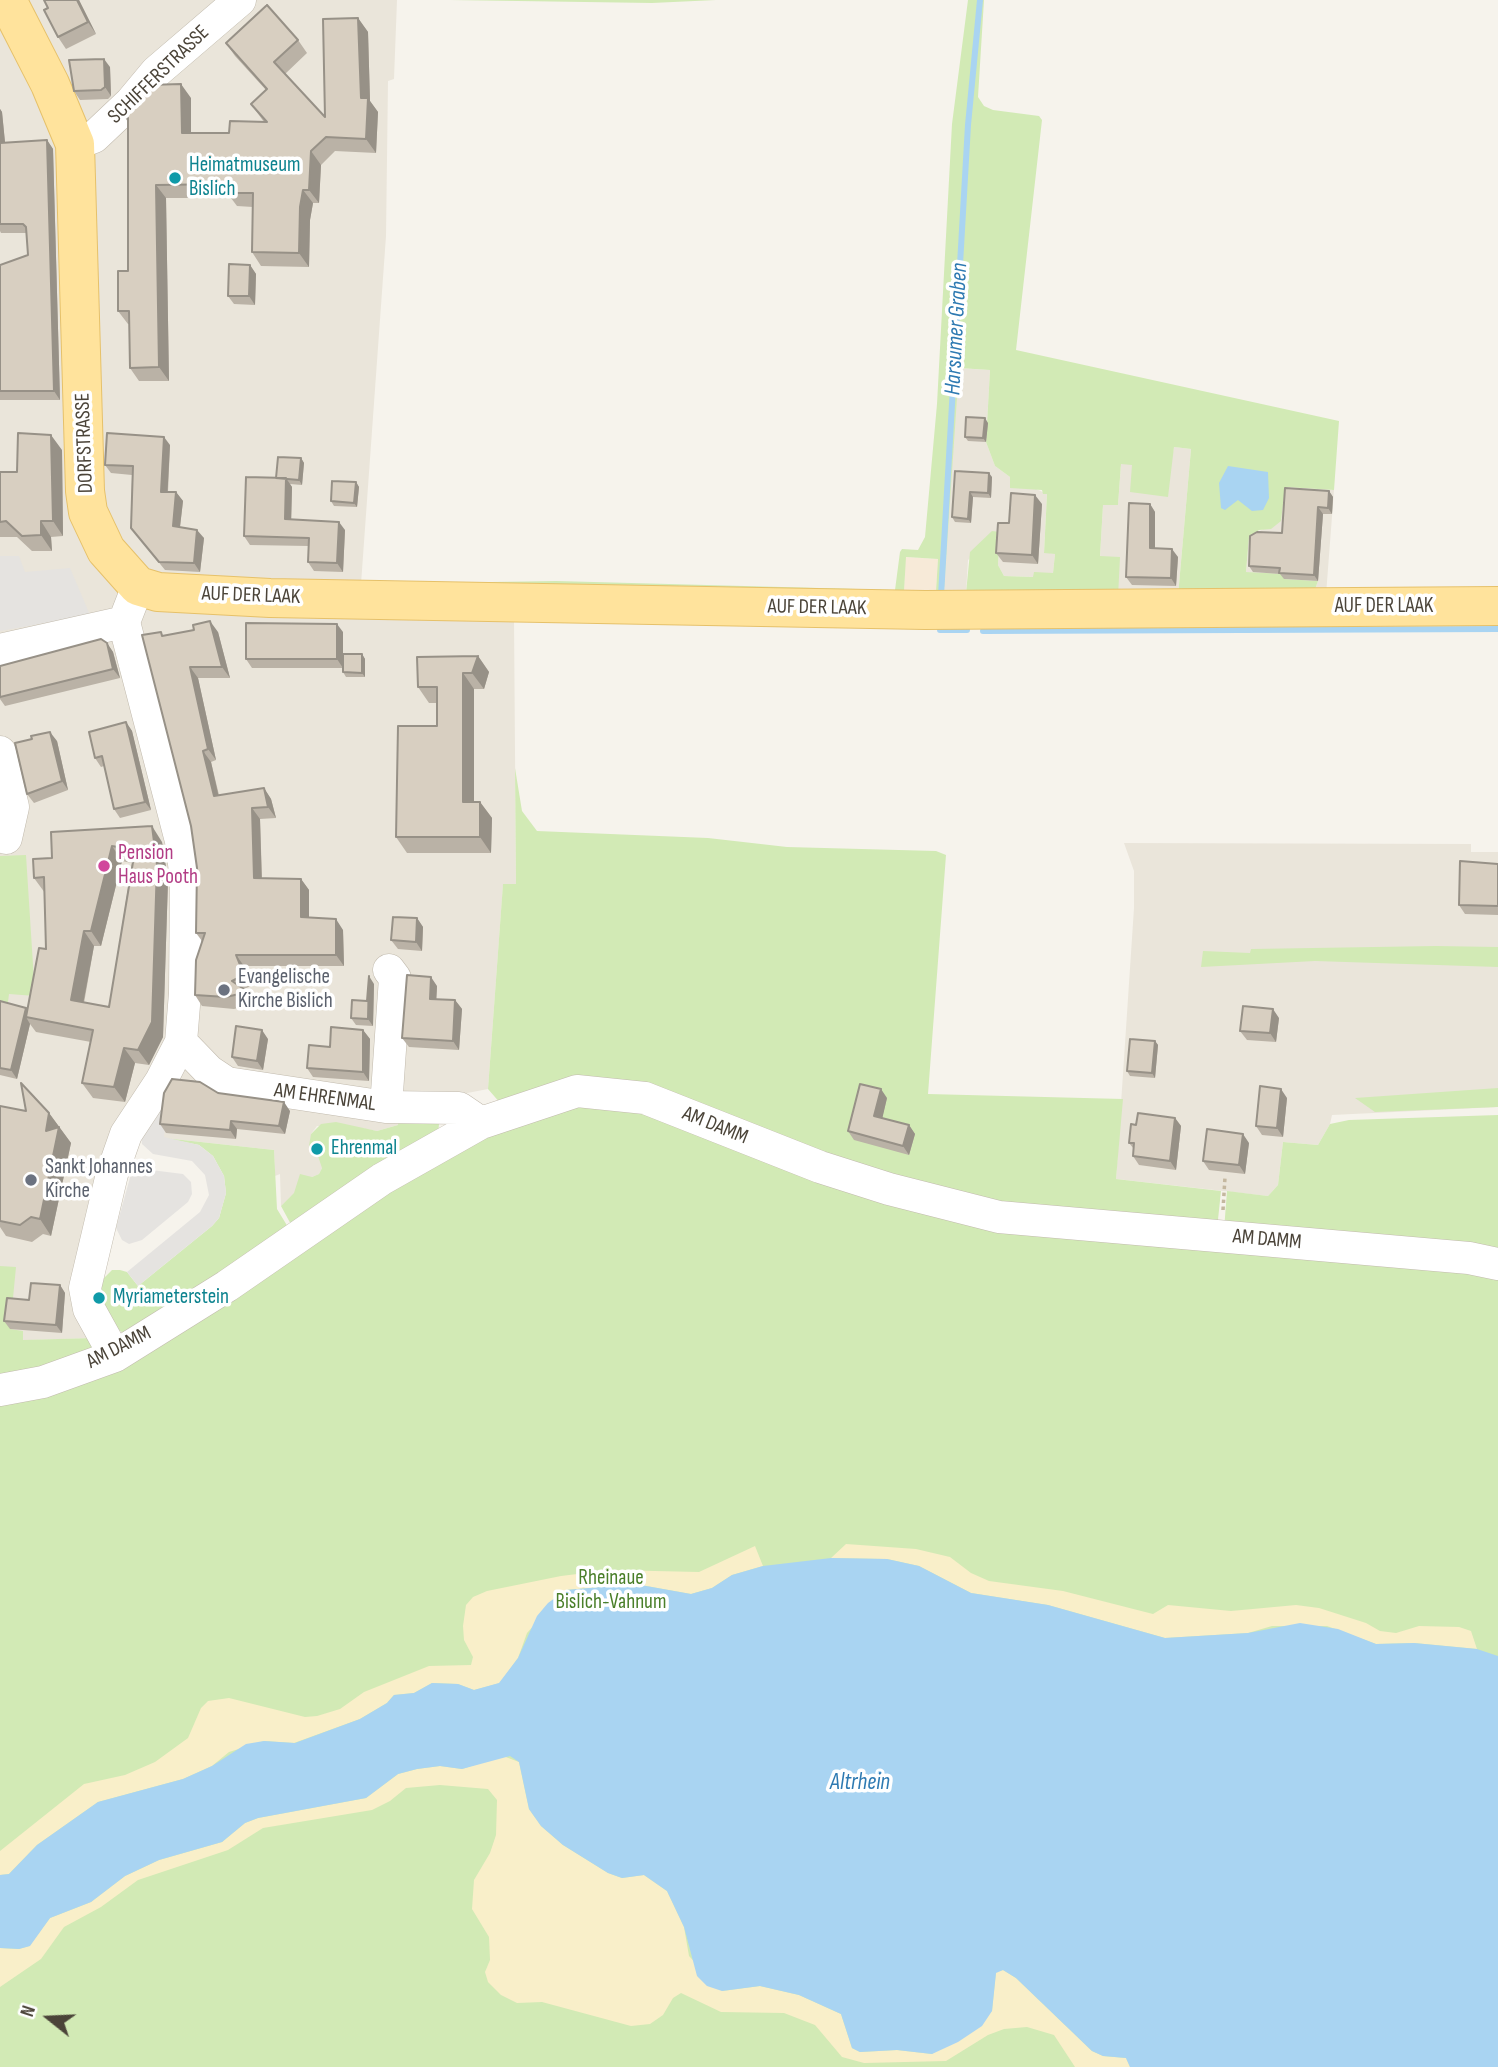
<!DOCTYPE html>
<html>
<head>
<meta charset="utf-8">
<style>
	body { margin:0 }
	#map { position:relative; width:1498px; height:2067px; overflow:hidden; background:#f6f3ec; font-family:"Sofia Sans Condensed",sans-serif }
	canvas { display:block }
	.north { position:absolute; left:14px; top:1983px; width:70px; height:70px; -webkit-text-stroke:5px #fff; paint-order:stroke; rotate:288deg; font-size:19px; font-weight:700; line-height:28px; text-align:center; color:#4b4439 }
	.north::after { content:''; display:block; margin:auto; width:24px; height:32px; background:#4b4439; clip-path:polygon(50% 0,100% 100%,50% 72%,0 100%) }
</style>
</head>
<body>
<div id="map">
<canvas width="1498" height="2067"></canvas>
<div class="north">N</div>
</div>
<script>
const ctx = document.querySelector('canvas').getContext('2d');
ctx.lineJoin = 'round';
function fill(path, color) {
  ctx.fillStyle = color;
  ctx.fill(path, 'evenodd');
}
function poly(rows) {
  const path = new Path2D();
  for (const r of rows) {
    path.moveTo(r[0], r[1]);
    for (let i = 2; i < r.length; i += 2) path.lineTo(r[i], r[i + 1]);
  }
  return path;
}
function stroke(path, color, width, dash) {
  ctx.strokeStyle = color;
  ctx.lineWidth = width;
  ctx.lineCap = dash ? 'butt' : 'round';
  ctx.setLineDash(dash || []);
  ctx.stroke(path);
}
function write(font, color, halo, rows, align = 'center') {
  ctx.font = font + ' "Sofia Sans Condensed",sans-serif';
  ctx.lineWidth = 7;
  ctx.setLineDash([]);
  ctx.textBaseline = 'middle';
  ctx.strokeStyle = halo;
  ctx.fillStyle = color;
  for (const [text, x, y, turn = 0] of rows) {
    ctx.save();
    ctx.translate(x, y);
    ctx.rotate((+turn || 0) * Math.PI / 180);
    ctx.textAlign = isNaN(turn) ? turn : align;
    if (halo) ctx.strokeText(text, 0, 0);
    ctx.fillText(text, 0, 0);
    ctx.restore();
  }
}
fill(poly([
	[0,0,397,0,394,79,388,81,386,236,361,584,514,619,516,884,503,885,488,1089,431,1100,398,1125,377,1131,348,1126,317,1126,311,1134,324,1152,322,1168,319,1174,312,1177,281,1206,280,1174,275,1176,274,1150,164,1138,135,1129,116,1177,93,1338,0,1341],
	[958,368,990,370,986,442,995,466,1010,477,1047,494,1044,552,1055,554,1053,573,1034,577,1004,576,998,565,1000,532,968,560,966,593,944,592],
	[1174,447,1191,449,1178,596,1118,597,1100,557,1103,504,1118,505,1121,464,1171,462],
	[1284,487,1334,490,1326,595,1313,595,1318,581,1246,572,1249,537,1263,529],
	[1124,843,1471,844,1471,852,1498,852,1498,1107,1332,1115,1330,1124,1318,1145,1283,1142,1278,1185,1268,1196,1116,1179,1134,908,1134,871]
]), '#eae5da');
fill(poly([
	[905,557,938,559,936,591,904,591]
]), '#f7ead8');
fill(poly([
	[450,0,716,0,652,3],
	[968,0,984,0,978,97,984,106,993,110,1039,116,1042,120,1016,350,1339,421,1334,490,1285,487,1281,521,1271,529,1259,530,1249,537,1246,572,1284,574,1284,579,1318,581,1313,595,1178,596,1191,449,1174,447,1168,497,1130,492,1132,465,1121,464,1118,505,1103,505,1100,556,1120,557,1118,597,966,593,970,552,992,531,1000,532,998,565,1004,576,1033,577,1034,572,1053,573,1055,554,1044,553,1047,494,1043,494,1042,490,1010,488,1010,477,995,466,986,442,990,370,959,368,944,591,952,591,951,600,448,591,389,589,361,584,556,581,895,590,900,552,902,549,918,550,925,537,937,404,952,124],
	[906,557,938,559,936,591,904,591],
	[515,768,522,811,537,831,708,838,787,847,936,851,946,855,928,1094,1123,1099,1116,1179,1221,1191,1217,1229,1015,1208,952,1198,872,1178,920,1195,1045,1214,1498,1259,1498,2067,0,2067,0,1266,16,1267,10,1329,23,1331,23,1340,93,1338,95,1341,136,1337,123,1333,110,1323,101,1308,98,1292,102,1280,112,1270,120,1270,127,1272,138,1286,212,1226,219,1218,226,1193,224,1176,213,1156,199,1145,164,1138,274,1150,277,1209,291,1232,294,1230,281,1206,294,1193,300,1174,312,1177,319,1174,322,1168,318,1156,323,1152,319,1145,311,1150,309,1146,311,1134,321,1124,336,1122,377,1131,398,1125,399,1116,424,1118,439,1124,438,1135,466,1120,528,1098,501,1104,488,1089,503,884,516,884],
	[610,1083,658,1090,782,1144,857,1172,777,1145,684,1103,642,1090,618,1086,563,1088],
	[26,855,35,996,9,994,7,1010,0,1015,0,856],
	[1436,946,1498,947,1498,967,1315,961,1201,967,1203,951,1250,953,1251,949],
	[1498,1088,1498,1107,1375,1112,1355,1098],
	[1498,1115,1498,1254,1224,1230,1227,1191,1268,1196,1278,1185,1283,1142,1318,1145,1330,1124,1349,1120]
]), '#d2eab5');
fill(poly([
	[846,1544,916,1549,950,1557,971,1573,989,1581,1063,1591,1153,1614,1168,1605,1231,1611,1296,1605,1319,1608,1366,1623,1380,1631,1396,1633,1419,1626,1459,1627,1471,1631,1477,1649,1414,1643,1376,1644,1327,1626,1272,1626,1248,1633,1165,1638,1048,1605,971,1593,919,1566,887,1559,831,1558],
	[755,1546,763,1566,732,1575,712,1588,691,1594,635,1584,566,1590,527,1633,518,1658,500,1683,474,1690,458,1684,432,1683,414,1693,394,1695,387,1703,360,1719,294,1743,264,1741,229,1752,212,1766,183,1779,98,1802,37,1845,9,1874,0,1875,0,1851,84,1784,125,1775,155,1762,188,1738,201,1708,208,1701,229,1698,305,1717,317,1716,340,1709,364,1692,429,1666,471,1665,473,1657,464,1640,463,1626,466,1605,473,1597,487,1591,561,1576,610,1570,699,1572],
	[503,1756,519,1762,529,1809,541,1826,563,1845,608,1873,622,1878,644,1875,667,1891,684,1927,689,1956,722,1991,760,1986,799,1995,841,2014,852,2048,860,2052,897,2050,932,2054,992,2011,996,1972,1003,1970,1016,1978,1092,2051,1103,2056,1126,2058,1130,2067,1075,2067,1054,2035,1027,2027,1004,2029,988,2035,946,2061,864,2063,842,2057,815,2025,784,2013,721,2012,681,1993,673,1998,663,2015,650,2024,631,2026,542,2002,517,2003,501,1995,488,1982,485,1972,490,1960,489,1937,472,1909,474,1880,490,1853,496,1835,497,1800,488,1789,440,1785,406,1788,390,1801,372,1810,263,1828,228,1850,138,1880,101,1907,64,1927,41,1959,0,1987,0,1948,19,1949,29,1946,50,1918,91,1902,125,1876,159,1860,222,1842,245,1823,258,1818,366,1798,398,1774,417,1769,440,1766,462,1769]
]), '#f9efc9');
fill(poly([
	[0,556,19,556,25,572,70,568,90,615,0,631],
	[169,1084,164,1137,199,1145,213,1156,224,1176,226,1193,219,1218,212,1226,138,1286,127,1272,200,1212,209,1195,205,1175,192,1161,153,1154,142,1144,141,1135],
	[143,1169,183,1174,191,1182,192,1194,188,1202,142,1240,129,1244,122,1240,116,1228,131,1174]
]), '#e5e3e0');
fill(poly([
	[1228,466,1268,472,1269,498,1263,510,1252,511,1238,500,1225,510,1221,508,1219,483],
	[831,1558,887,1559,919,1566,971,1593,1048,1605,1165,1638,1248,1633,1300,1623,1338,1629,1376,1644,1414,1643,1477,1649,1498,1656,1498,2067,1130,2067,1126,2058,1103,2056,1092,2051,1016,1978,1003,1970,996,1973,992,2011,982,2026,958,2042,932,2054,897,2050,860,2052,852,2048,841,2014,799,1995,760,1986,722,1991,707,1986,697,1976,684,1927,667,1891,644,1875,622,1878,608,1873,563,1845,541,1826,529,1809,519,1762,510,1756,462,1769,440,1766,417,1769,398,1774,366,1798,258,1818,245,1823,222,1842,159,1860,125,1876,91,1902,50,1918,30,1946,19,1949,0,1948,0,1875,9,1874,37,1845,98,1802,183,1779,212,1766,246,1744,264,1741,295,1743,360,1719,387,1703,394,1695,414,1693,432,1683,458,1684,474,1690,499,1683,518,1658,537,1616,548,1603,566,1590,635,1584,691,1594,712,1588,732,1575,763,1566]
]), '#a9d4f2');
stroke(poly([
	[941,596,968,125,980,0],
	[940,621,940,630,967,630],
	[983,631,1498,629]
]), '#a9d4f2', 6);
const minor = poly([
	[75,144,94,137,131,102,156,72,240,0],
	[0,650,124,622],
	[0,752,13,807,6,838],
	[181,1042,209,1071,227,1083,386,1107,459,1108,481,1123],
	[386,1107,395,978,389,970],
	[115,1356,89,1309,85,1288,112,1174,126,1134,161,1081,181,1042,185,993,186,879,181,841,124,622,138,586],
	[0,1390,43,1382,115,1356,227,1286,382,1179,481,1123,577,1091,645,1098,820,1167,889,1189,999,1217,1469,1258,1498,1264]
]);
const major = poly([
	[7,0,50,84,75,144,85,491,88,512,106,550,138,586,158,592,270,598,925,610,1498,606]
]);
stroke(minor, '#c2bbae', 33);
stroke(major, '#e6c16a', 40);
stroke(poly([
	[1223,1210,1225,1177]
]), '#c4b79f', 3.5, [3.5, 3.5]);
stroke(minor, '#fff', 32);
stroke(major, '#ffe39c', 38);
fill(poly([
	[44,0,79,0,96,34,66,49,58,37,48,8],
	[358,18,368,32,370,101,378,112,376,153,335,151,321,165,319,203,313,203,310,220,309,267,261,266,252,252,253,207,237,206,231,198,166,198,169,381,139,381,130,368,129,324,128,324,118,311,128,271,128,122,122,113,191,98,191,133,229,133,264,122,251,104,266,90,235,56,226,43,298,40,307,53,285,74,325,117],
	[110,67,111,96,108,99,80,100,74,91],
	[0,109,2,112,5,143,47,140,53,149,60,400,0,400,0,265,28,255,26,233,1,233,0,231],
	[250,265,256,274,255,305,234,304,228,296],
	[988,423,986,442,968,441,965,437],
	[170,445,168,492,176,492,183,501,180,527,204,538,200,572,165,570,131,528,132,475,111,473,105,465],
	[62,450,63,536,51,537,52,551,32,551,17,537,0,537,0,472,17,472],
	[301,458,304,463,302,485,290,484,292,487,291,519,345,530,343,572,314,571,308,562,309,546,250,545,244,536,276,478],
	[955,471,992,477,991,498,973,497,971,523,955,522,952,517],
	[356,482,359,487,357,507,334,506,331,501],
	[1329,491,1333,497,1332,514,1323,514,1318,581,1284,579,1280,574,1253,572,1249,566,1282,533],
	[1042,504,1038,564,1003,562,996,553],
	[1150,504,1155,512,1155,548,1178,557,1176,586,1132,585,1126,577],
	[218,632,230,678,198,678,216,760,211,762,219,795,264,788,271,799,276,818,260,819,262,878,301,879,309,890,309,917,343,930,344,966,244,966,251,986,244,989,248,992,256,1003,234,1009,202,1006,195,995,202,941,196,933,197,868,164,636],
	[343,632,343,668,252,668,246,659],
	[107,643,113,652,120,678,5,706,0,699,0,666],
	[362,654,365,659,365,677,346,677,343,672],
	[478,656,489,672,484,689,474,689,474,802,480,802,492,818,491,853,407,853,396,837,437,726,437,703,429,703,418,687],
	[126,722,132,731,151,810,120,818,114,809,104,766,101,767,95,758],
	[57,741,68,790,34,803,27,794],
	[51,832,162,842,168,880,163,1037,149,1065,135,1063,125,1102,93,1098,82,1083,91,1042,36,1032,30,1024,17,1079,0,1075,0,1001,26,1008,27,1010,46,949,45,893,34,878,52,858],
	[122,861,132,863,109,1007,84,1003,94,946,101,946],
	[1498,864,1498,915,1465,914,1459,905],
	[417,918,423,927,422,951,398,949,391,940],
	[374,984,373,1026,356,1025,351,1018,367,1001],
	[437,986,436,999,455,1000,462,1009,459,1050,409,1047,402,1038],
	[1279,1018,1276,1042,1247,1040,1240,1031],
	[363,1030,370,1039,369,1081,313,1077,307,1068],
	[268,1039,263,1070,238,1066,232,1057],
	[1155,1041,1158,1045,1155,1078,1130,1076,1127,1071],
	[887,1098,882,1118,909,1125,915,1134,909,1155,854,1140,848,1131],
	[1287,1098,1283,1137,1262,1135,1256,1126],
	[0,1106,26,1111,49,1113,71,1143,51,1236,43,1234,32,1242,6,1236,0,1227],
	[290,1111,285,1134,237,1129,236,1139,166,1133,160,1124],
	[1175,1118,1181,1126,1176,1170,1139,1165,1133,1156,1134,1149,1129,1143,1136,1125],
	[1249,1143,1245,1174,1209,1170,1203,1161],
	[60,1285,65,1293,62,1333,10,1329,4,1321,29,1300]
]), '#bab2a6');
fill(poly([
	[77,0,79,0,96,34,88,22],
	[358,18,368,32,370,101,378,112,376,153,366,139,361,98],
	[104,59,110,67,111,96,105,87],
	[181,84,191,98,191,147,182,133],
	[0,109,2,112,6,152,0,144],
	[47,140,53,149,60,400,54,391],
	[311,151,321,165,319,203,309,190],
	[156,185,166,198,169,381,159,367],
	[303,190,313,203,310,220,309,267,299,253,300,207],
	[250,265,256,274,255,305,249,296],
	[985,418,988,423,986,442,983,438],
	[51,435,62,450,63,536,53,521],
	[164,437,170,445,167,501,161,492],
	[301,458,304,463,302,485,299,480],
	[989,473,992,477,991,498,988,493],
	[286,478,292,487,291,528,285,519],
	[356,482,359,487,357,507,354,503],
	[1329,491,1333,497,1332,514,1328,508],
	[176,492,183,501,179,535,173,526],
	[970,492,973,497,971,523,968,519],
	[1035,495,1042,504,1038,564,1032,555],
	[1150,504,1155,512,1155,556,1150,548],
	[1318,507,1323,514,1318,581,1314,575],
	[41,521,51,537,52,551,41,535],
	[339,522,345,530,343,572,337,563],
	[197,530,204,538,200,572,194,563],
	[1172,549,1178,557,1176,586,1171,578],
	[210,621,218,632,230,678,222,667],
	[337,624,343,632,343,668,337,659],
	[107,643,113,652,120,678,113,669],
	[362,654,365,659,365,677,362,673],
	[478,656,489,672,484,689,472,673],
	[190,667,198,678,216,760,208,749],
	[463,673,474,689,474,818,463,802],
	[126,722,132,731,151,810,145,802],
	[50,732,57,741,68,790,62,781],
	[203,751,211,762,221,807,214,796],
	[264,788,271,799,276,818,268,807],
	[480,802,492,818,491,853,480,837],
	[252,808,260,819,262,889,254,878],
	[152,826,162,842,168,880,163,1037,149,1065,138,1050],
	[112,846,122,861,101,946,91,931],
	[301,879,309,890,309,928,301,917],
	[417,918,423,927,422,951,416,942],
	[336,919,343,930,344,966,336,955],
	[84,931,94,946,81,1015,71,1000],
	[236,955,244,966,251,986,244,975],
	[369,976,374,984,373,1026,368,1019],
	[431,977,437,986,436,1008,430,999],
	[455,1000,462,1009,459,1050,453,1041],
	[26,1008,32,1016,26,1017,30,1024,17,1079,11,1070],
	[1273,1009,1279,1018,1276,1042,1270,1033],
	[262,1030,268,1039,263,1070,257,1061],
	[363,1030,370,1039,369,1081,363,1072],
	[1155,1041,1158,1045,1155,1078,1152,1073],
	[124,1048,135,1063,125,1102,114,1087],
	[881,1089,887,1098,881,1124,874,1116],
	[1281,1089,1287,1098,1283,1137,1277,1128],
	[284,1102,290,1111,285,1134,279,1126],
	[49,1113,71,1143,51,1236,40,1219,46,1131],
	[1175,1118,1181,1126,1176,1170,1170,1161],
	[231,1121,237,1129,236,1139,230,1130],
	[909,1125,915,1134,909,1155,903,1146],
	[1243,1134,1249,1143,1245,1174,1239,1165],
	[60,1285,65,1293,62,1333,56,1325]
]), '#979187');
const building = poly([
	[44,0,77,0,88,22,58,37,44,10,48,8,44,0],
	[267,5,298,40,274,62,325,117,323,19,358,18,361,98,368,98,366,139,326,137,311,151,309,190,303,190,300,207,299,253,252,252,253,193,227,193,228,184,156,185,159,367,130,368,129,311,118,311,118,271,128,271,128,118,122,113,148,85,181,84,182,133,229,133,230,121,267,122,251,104,267,89,226,43,267,5],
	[104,59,105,87,101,90,74,91,69,60,104,59],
	[47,140,54,391,0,391,0,265,28,255,26,227,23,224,0,224,0,143,47,140],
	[229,264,250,265,249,296,228,296,229,264],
	[966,417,985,418,983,438,965,437,966,417],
	[18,433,51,435,53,521,41,521,41,535,22,536,6,521,0,522,0,472,17,472,18,433],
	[107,433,164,437,161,492,176,492,173,526,197,530,194,563,159,562,131,528,133,466,105,465,107,433],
	[278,457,301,458,299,480,276,478,278,457],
	[955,471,989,473,988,493,970,492,968,519,952,517,955,471],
	[246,477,286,478,285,519,339,522,337,563,308,562,309,538,244,536,246,477],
	[332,481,356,482,354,503,331,501,332,481],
	[1285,488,1329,491,1328,508,1318,507,1314,575,1279,573,1280,568,1249,566,1250,536,1257,532,1282,533,1285,488],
	[1011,493,1035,495,1032,555,996,553,998,523,1009,523,1011,493],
	[1129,503,1150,504,1150,548,1172,549,1171,578,1126,577,1129,503],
	[210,621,222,667,190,667,208,749,203,751,214,796,264,788,268,807,252,808,254,878,301,879,301,917,336,919,336,955,236,955,244,975,232,981,248,992,226,997,195,995,196,960,205,933,196,933,197,868,191,826,142,635,161,632,162,636,194,630,193,625,210,621],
	[246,623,337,624,337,659,246,659,246,623],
	[101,639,107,643,113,669,0,697,0,666,101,639],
	[343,654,362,654,362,673,343,672,343,654],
	[478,656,472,673,463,673,463,802,480,802,480,837,396,837,398,726,437,726,437,687,418,687,417,657,478,656],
	[126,722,145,802,114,809,102,756,95,758,89,732,126,722],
	[50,732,62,781,27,794,15,743,32,739,31,736,50,732],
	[152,826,157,865,152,1022,138,1050,124,1048,114,1087,82,1083,93,1030,26,1017,39,948,46,949,44,877,34,878,33,859,52,858,51,832,152,826],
	[112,846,135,850,109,1007,71,1000,84,931,91,931,112,846],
	[1460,861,1498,864,1498,906,1459,905,1460,861],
	[393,917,417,918,416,942,391,940,393,917],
	[407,975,431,977,430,999,455,1000,453,1041,402,1038,407,975],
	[369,976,368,1019,351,1018,352,1000,367,1001,369,976],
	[0,1001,26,1008,11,1070,0,1068,0,1001],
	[1243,1006,1273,1009,1270,1033,1240,1031,1243,1006],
	[236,1026,262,1030,257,1061,232,1057,236,1026],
	[331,1027,363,1030,363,1072,307,1068,309,1045,330,1047,331,1027],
	[1130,1039,1155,1041,1152,1073,1127,1071,1130,1039],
	[172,1079,200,1082,218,1093,284,1102,279,1126,231,1121,230,1130,160,1124,164,1093,172,1079],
	[21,1083,49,1113,46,1131,59,1127,40,1219,31,1217,20,1225,0,1221,0,1106,26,1111,21,1083],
	[860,1084,881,1089,874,1116,909,1125,903,1146,848,1131,860,1084],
	[1260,1086,1281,1089,1277,1128,1256,1126,1260,1086],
	[1138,1113,1175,1118,1170,1161,1133,1156,1134,1143,1129,1143,1131,1124,1136,1125,1138,1113],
	[1207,1129,1243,1134,1239,1165,1203,1161,1207,1129],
	[31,1283,60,1285,56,1325,4,1321,7,1298,29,1300,31,1283]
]);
fill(building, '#d8cfc1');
stroke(building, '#979187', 2);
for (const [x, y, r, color] of [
	[175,178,7,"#0f9aa8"],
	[104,866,7,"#d1479c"],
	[224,990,7,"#6b7280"],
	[317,1149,7,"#0f9aa8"],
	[31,1180,7,"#6b7280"],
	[99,1298,7,"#0f9aa8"]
]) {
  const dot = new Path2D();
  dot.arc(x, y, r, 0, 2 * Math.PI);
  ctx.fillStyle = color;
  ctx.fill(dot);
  stroke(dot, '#fff', 2.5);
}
write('21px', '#4b4439', '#fff', [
	["SCHIFFERSTRASSE",159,75,-44],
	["DORFSTRASSE",85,443,-92],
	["AUF DER LAAK",251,596,2],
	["AUF DER LAAK",1384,607],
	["AUF DER LAAK",817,608,1],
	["AM EHRENMAL",325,1098,8],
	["AM DAMM",715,1126,22],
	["AM DAMM",1267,1240,5],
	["AM DAMM",119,1348,-27]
]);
write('21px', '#0d838f', '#fff', [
	["Heimatmuseum",189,166],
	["Bislich",189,190],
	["Ehrenmal",331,1149],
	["Myriameterstein",113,1298]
], 'left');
write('21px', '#b23c85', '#fff', [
	["Pension",118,854],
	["Haus Pooth",118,878]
], 'left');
write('21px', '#5b616d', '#fff', [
	["Evangelische",238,978],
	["Kirche Bislich",238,1002],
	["Sankt Johannes",45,1168],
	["Kirche",45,1192]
], 'left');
write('21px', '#4a7f2a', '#fff', [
	["Rheinaue",611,1579],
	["Bislich-Vahnum",611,1603]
]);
write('italic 23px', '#2e7ab2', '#fff', [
	["Harsumer Graben",957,329,-87],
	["Altrhein",860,1783]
]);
</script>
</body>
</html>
